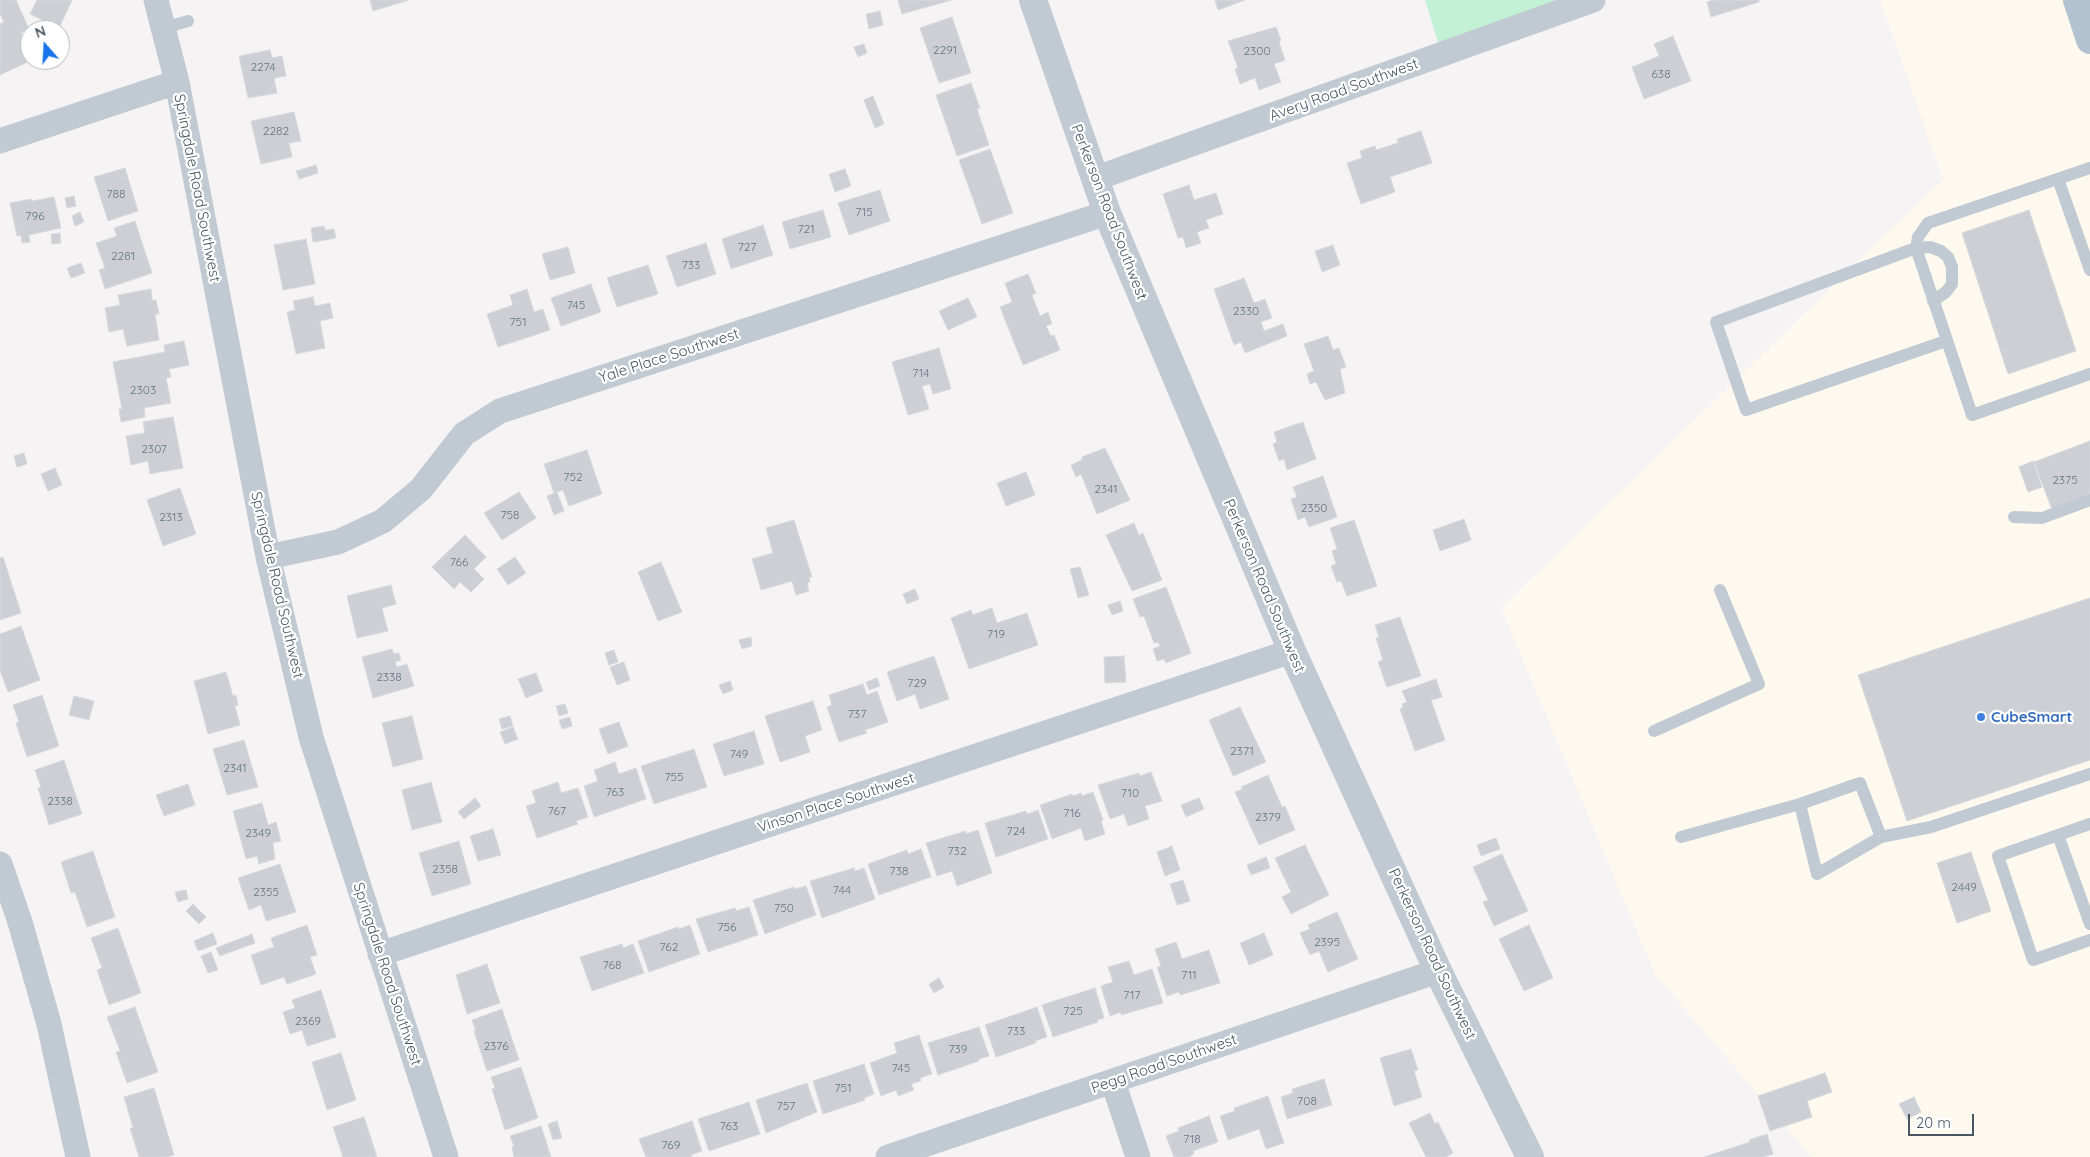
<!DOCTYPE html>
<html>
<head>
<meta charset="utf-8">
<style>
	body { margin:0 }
	#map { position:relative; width:2090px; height:1157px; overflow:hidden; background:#f5f3f3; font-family:Quicksand,sans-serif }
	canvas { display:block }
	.north { position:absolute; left:20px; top:20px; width:50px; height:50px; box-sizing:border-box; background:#fff; border:1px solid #b7bbc0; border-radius:50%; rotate:341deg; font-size:14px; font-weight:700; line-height:20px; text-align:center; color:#4a5661 }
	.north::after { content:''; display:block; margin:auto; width:18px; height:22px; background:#1a73e8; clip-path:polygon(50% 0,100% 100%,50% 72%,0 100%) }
	.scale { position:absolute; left:1908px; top:1114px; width:66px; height:22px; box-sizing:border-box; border:2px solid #4a5661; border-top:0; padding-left:6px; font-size:15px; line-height:18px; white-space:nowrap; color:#4a5661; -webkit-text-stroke:4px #fff; paint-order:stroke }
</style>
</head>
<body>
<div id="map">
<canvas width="2090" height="1157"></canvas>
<div class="north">N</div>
<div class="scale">20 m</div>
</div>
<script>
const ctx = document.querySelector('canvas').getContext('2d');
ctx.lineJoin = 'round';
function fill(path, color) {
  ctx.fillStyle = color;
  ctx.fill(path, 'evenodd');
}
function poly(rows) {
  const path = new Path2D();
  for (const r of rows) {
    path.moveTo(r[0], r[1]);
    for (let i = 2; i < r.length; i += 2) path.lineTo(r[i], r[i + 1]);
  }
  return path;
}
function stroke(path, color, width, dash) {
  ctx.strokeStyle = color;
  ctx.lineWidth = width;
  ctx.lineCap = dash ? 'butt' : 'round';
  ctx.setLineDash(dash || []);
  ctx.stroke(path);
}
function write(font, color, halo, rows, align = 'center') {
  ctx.font = font + ' Quicksand,sans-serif';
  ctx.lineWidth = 4.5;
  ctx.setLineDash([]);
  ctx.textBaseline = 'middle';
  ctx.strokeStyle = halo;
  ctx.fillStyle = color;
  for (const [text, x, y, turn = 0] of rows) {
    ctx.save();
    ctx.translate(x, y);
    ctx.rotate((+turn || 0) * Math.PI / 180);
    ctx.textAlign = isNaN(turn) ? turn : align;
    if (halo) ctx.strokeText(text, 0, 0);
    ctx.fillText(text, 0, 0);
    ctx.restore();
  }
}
fill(poly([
	[1880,0,2090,0,2090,1157,1812,1157,1655,974,1501,608,1943,179]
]), '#fdf9ef');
fill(poly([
	[1425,0,1598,0,1441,52]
]), '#c3f1d5');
const building = poly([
	[0,0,16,0,29,29,21,33,30,53,30,60,32,60,0,75,0,24,4,22,0,14,0,0],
	[37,0,72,0,59,28,30,14,37,0],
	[370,0,409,0,373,11,370,0],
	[898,0,952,0,902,14,898,0],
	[1215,0,1245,0,1218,10,1215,0],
	[1714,0,1759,0,1759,2,1711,17,1707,2,1714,0],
	[880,11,883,25,869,29,866,14,880,11],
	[952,17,971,73,939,83,920,28,952,17],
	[1276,27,1281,40,1279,42,1285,60,1274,64,1281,82,1259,90,1255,78,1240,84,1235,69,1238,68,1228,41,1276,27],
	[1673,36,1691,81,1644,99,1632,67,1659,56,1654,44,1673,36],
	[864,44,867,53,858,57,854,47,864,44],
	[270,50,272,58,282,56,286,76,274,78,277,93,248,98,239,56,270,50],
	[971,83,980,108,977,109,989,145,957,156,936,95,971,83],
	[873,96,884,124,875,128,864,100,873,96],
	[294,112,301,141,289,143,292,157,261,164,251,121,294,112],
	[1421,131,1432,163,1390,177,1395,192,1361,204,1347,163,1362,158,1360,151,1375,146,1376,150,1398,143,1397,139,1421,131],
	[990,149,1013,213,982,224,959,160,990,149],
	[316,165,318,173,299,179,296,171,316,165],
	[125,168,138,211,108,221,94,177,125,168],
	[845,169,851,186,835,192,829,174,845,169],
	[1189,185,1194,200,1216,193,1223,214,1206,220,1209,228,1197,232,1201,243,1186,248,1183,237,1178,238,1163,194,1189,185],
	[880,190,890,221,849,235,838,203,880,190],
	[74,196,76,206,67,208,65,198,74,196],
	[54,197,61,228,29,235,30,242,22,243,21,235,17,236,10,203,31,199,32,201,54,197],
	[823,210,831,237,790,249,782,222,823,210],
	[2029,210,2076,351,2008,374,1962,233,2029,210],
	[80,212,84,222,75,226,72,216,80,212],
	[135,221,152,273,105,289,99,270,105,268,96,243,117,236,114,228,135,221],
	[763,225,773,255,731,269,722,239,763,225],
	[324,226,325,230,334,229,336,238,313,242,311,228,324,226],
	[60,233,61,243,52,244,51,234,60,233],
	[306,239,315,284,283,290,274,245,306,239],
	[706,243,716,274,677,287,666,256,706,243],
	[1333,245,1340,265,1322,272,1315,251,1333,245],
	[568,247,575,273,550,280,542,254,568,247],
	[81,263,85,273,71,278,67,268,81,263],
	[648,265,658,294,617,307,607,278,648,265],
	[1028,274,1036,293,1032,295,1040,316,1048,312,1052,324,1046,326,1051,336,1054,335,1060,350,1023,365,1000,307,1012,302,1005,283,1028,274],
	[1244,278,1254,303,1265,299,1272,318,1261,322,1264,331,1283,324,1287,336,1245,353,1241,342,1234,345,1214,289,1244,278],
	[591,284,601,312,561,326,551,298,591,284],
	[151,289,152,300,156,300,159,314,155,314,159,340,127,346,123,329,109,332,105,308,120,305,118,295,151,289],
	[527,289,534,312,543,309,550,330,498,347,487,314,513,305,510,295,527,289],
	[313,297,315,306,330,303,333,318,320,321,325,348,296,354,287,312,295,310,293,301,313,297],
	[968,298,977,317,948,330,939,311,968,298],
	[1328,336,1333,350,1339,348,1346,367,1340,369,1345,393,1325,400,1316,382,1310,384,1307,374,1314,371,1304,344,1328,336],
	[184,341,189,365,169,369,171,377,166,378,171,403,144,408,145,417,121,422,119,409,122,409,113,362,165,352,164,345,184,341],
	[939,348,951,389,933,394,930,384,922,386,929,409,908,415,892,362,939,348],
	[173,417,183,468,150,474,148,461,131,465,126,436,145,433,143,422,173,417],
	[1303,422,1316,459,1287,470,1284,459,1279,461,1273,444,1277,442,1274,432,1303,422],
	[2090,441,2090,498,2053,512,2034,462,2090,441],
	[1105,448,1130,500,1097,514,1081,474,1076,477,1071,465,1082,460,1082,457,1105,448],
	[587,450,602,494,569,506,563,490,554,493,544,464,587,450],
	[24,453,27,464,17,467,14,456,24,453],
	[2033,461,2042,487,2028,492,2019,467,2033,461],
	[55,468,62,485,48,491,41,474,55,468],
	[1026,472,1035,495,1006,506,997,483,1026,472],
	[1323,476,1337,517,1309,527,1305,517,1298,520,1291,499,1297,497,1293,487,1323,476],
	[180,488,196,534,163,546,147,500,180,488],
	[519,492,536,518,502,540,484,513,519,492],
	[557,492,564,511,554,515,547,496,557,492],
	[1464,519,1471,540,1440,551,1433,530,1464,519],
	[794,520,812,577,809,577,810,582,807,583,809,591,796,595,792,581,761,590,752,559,773,553,766,528,794,520],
	[1354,520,1377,586,1347,596,1341,581,1337,582,1331,566,1336,564,1332,551,1337,549,1330,528,1354,520],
	[1134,523,1139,535,1143,533,1162,580,1132,591,1106,535,1134,523],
	[465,535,486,557,474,569,484,579,471,592,460,582,454,589,432,567,465,535],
	[3,557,21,613,0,620,0,558,3,557],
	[515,557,526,573,508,585,497,569,515,557],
	[661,562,682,612,658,621,638,572,661,562],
	[1080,567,1089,595,1078,598,1070,569,1080,567],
	[391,585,396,604,382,608,388,631,357,638,347,596,391,585],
	[1166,587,1191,653,1166,663,1164,659,1157,661,1153,649,1160,646,1158,642,1154,643,1144,616,1140,617,1133,599,1166,587],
	[915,589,919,599,907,604,903,594,915,589],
	[2090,598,2090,760,1907,821,1858,675,2090,598],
	[1120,601,1123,611,1112,615,1108,605,1120,601],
	[992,608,997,623,1027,613,1038,645,969,669,951,618,971,610,973,615,992,608],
	[1400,617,1421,676,1387,687,1378,662,1383,660,1376,638,1379,637,1375,625,1400,617],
	[21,626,40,680,8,692,0,670,0,634,21,626],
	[751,637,752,646,742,649,739,640,751,637],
	[392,649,394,654,399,653,401,660,395,662,397,667,407,664,414,686,373,698,362,657,392,649],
	[614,650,618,662,609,665,605,653,614,650],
	[934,656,949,699,920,709,915,694,897,701,887,672,934,656],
	[1124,656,1126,682,1105,683,1104,657,1124,656],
	[624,662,630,680,617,685,610,667,624,662],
	[226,672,233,696,236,695,238,705,235,706,240,725,208,734,194,681,226,672],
	[536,673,543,691,526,698,518,679,536,673],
	[877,678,880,686,869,690,866,682,877,678],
	[1436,679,1442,697,1431,700,1445,740,1415,751,1400,709,1403,708,1402,704,1407,702,1402,691,1436,679],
	[730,681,733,690,723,694,719,685,730,681],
	[863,684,867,695,877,691,888,722,865,730,867,733,839,742,827,707,832,705,829,695,863,684],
	[42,695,59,746,27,757,16,723,19,722,13,705,42,695],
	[74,696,94,701,89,720,69,715,74,696],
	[813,701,822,730,805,736,810,752,780,762,765,716,813,701],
	[565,704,568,713,559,716,556,706,565,704],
	[1240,707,1266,762,1233,776,1209,720,1240,707],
	[412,716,423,759,393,767,382,723,412,716],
	[510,716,513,726,502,729,499,719,510,716],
	[570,717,572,726,562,729,559,720,570,717],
	[619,722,628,746,608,754,599,729,619,722],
	[513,727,518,739,505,744,500,732,513,727],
	[754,731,764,764,724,776,713,744,754,731],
	[244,740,258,787,227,795,213,749,244,740],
	[694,749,707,787,654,804,641,766,694,749],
	[64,760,82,814,49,825,38,788,41,787,35,770,64,760],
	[615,762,619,774,636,768,646,799,594,817,584,786,598,781,594,770,615,762],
	[1151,772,1162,801,1145,806,1149,819,1128,826,1124,814,1110,819,1098,785,1139,773,1140,776,1151,772],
	[1268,775,1282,807,1285,806,1295,830,1259,845,1235,792,1243,789,1241,787,1268,775],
	[431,782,442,822,412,830,402,790,431,782],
	[558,782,561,793,578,788,588,817,576,821,578,824,537,838,526,806,536,803,532,791,558,782],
	[188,784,195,805,164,816,156,795,188,784],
	[1093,792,1103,820,1101,821,1105,834,1085,841,1081,828,1052,839,1040,805,1072,794,1073,796,1081,793,1082,796,1093,792],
	[475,798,481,806,464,819,458,812,475,798],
	[1199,798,1204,809,1186,817,1181,805,1199,798],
	[262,803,268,825,276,822,281,841,273,843,275,859,259,864,257,856,246,859,233,811,262,803],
	[1038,810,1048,839,996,857,985,823,1026,811,1027,814,1038,810],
	[493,829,501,855,478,861,470,836,493,829],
	[978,830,992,873,957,886,952,871,937,876,926,843,966,831,966,834,978,830],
	[1496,838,1500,849,1481,856,1477,845,1496,838],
	[459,841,471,884,432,896,419,853,459,841],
	[1305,845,1329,895,1291,914,1282,897,1291,892,1275,858,1305,845],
	[1172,846,1180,870,1165,876,1157,852,1172,846],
	[921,849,931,877,879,895,868,864,907,850,908,854,921,849],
	[93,851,115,917,87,927,75,892,71,893,61,862,93,851],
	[1971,852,1991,911,1957,923,1937,863,1971,852],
	[1502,854,1528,911,1494,926,1483,902,1488,900,1473,867,1502,854],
	[1266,857,1270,868,1251,875,1247,865,1266,857],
	[280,864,296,912,266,921,261,905,249,910,238,878,280,864],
	[854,868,855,871,864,868,875,899,822,918,810,881,854,868],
	[1183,880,1190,901,1177,905,1170,884,1183,880],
	[806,886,816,915,765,934,753,900,794,887,795,889,806,886],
	[186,890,188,899,178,902,175,892,186,890],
	[193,904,206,917,199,924,186,911,193,904],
	[749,907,758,935,708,952,696,919,735,908,736,911,749,907],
	[1337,912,1358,959,1328,972,1319,951,1310,955,1300,933,1310,929,1308,925,1337,912],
	[307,925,317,955,310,957,316,974,287,984,284,977,261,985,251,955,274,947,271,938,307,925],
	[690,925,700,954,649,972,638,941,678,927,679,929,690,925],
	[1529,925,1553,978,1524,991,1499,939,1529,925],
	[118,928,141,993,109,1005,97,970,102,968,91,938,118,928],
	[213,933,217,944,198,951,194,941,213,933],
	[1264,933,1273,955,1249,965,1240,943,1264,933],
	[252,934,255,943,220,956,216,948,252,934],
	[1176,942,1182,959,1209,950,1220,983,1180,995,1179,992,1167,996,1157,967,1161,966,1155,949,1176,942],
	[622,944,623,948,633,944,644,973,592,991,580,957,622,944],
	[211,952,218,970,208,973,201,956,211,952],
	[1129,961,1134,975,1152,969,1163,1003,1121,1015,1121,1012,1110,1016,1101,986,1113,982,1108,967,1129,961],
	[487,964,500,1003,467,1014,456,975,487,964],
	[939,978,944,987,934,993,929,984,939,978],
	[1095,988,1104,1018,1097,1020,1098,1022,1053,1037,1042,1005,1095,988],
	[321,990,336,1037,307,1046,302,1030,290,1034,283,1012,295,1008,292,1000,321,990],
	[135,1007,158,1072,127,1083,116,1052,120,1051,107,1017,135,1007],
	[1037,1007,1047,1037,1035,1041,1036,1043,996,1057,985,1025,1037,1007],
	[502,1009,519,1060,487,1071,474,1031,476,1031,472,1020,502,1009],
	[979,1027,989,1056,979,1059,979,1061,938,1075,928,1043,979,1027],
	[919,1035,932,1074,920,1078,921,1081,911,1084,914,1090,898,1096,896,1090,881,1096,870,1063,897,1053,894,1043,919,1035],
	[1411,1049,1418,1070,1414,1071,1422,1097,1394,1106,1380,1058,1411,1049],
	[341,1053,356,1100,327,1110,312,1062,341,1053],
	[864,1064,874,1094,864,1098,865,1100,823,1114,813,1081,864,1064],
	[521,1067,538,1118,505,1130,492,1089,495,1088,491,1077,521,1067],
	[1825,1073,1832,1092,1807,1101,1812,1117,1770,1131,1758,1096,1825,1073],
	[1324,1079,1332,1105,1287,1119,1281,1097,1293,1093,1292,1089,1324,1079],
	[807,1083,817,1112,766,1133,756,1100,807,1083],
	[154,1088,174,1155,166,1157,139,1157,130,1128,133,1128,124,1097,154,1088],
	[1268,1096,1284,1143,1266,1149,1259,1129,1228,1140,1220,1116,1235,1111,1234,1108,1268,1096],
	[1914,1097,1921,1112,1907,1119,1899,1104,1914,1097],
	[749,1102,760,1134,709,1151,698,1119,749,1102],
	[1430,1113,1435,1124,1438,1122,1453,1153,1446,1157,1426,1157,1409,1123,1430,1113],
	[1209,1116,1218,1142,1193,1151,1194,1154,1189,1157,1174,1157,1166,1136,1179,1131,1178,1128,1209,1116],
	[364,1117,377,1157,343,1157,333,1127,364,1117],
	[557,1121,562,1138,553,1140,548,1124,557,1121],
	[692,1121,702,1151,691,1155,692,1157,646,1157,639,1139,692,1121],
	[541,1126,551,1157,514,1157,512,1147,514,1146,510,1136,541,1126],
	[1767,1134,1773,1154,1763,1157,1704,1157,1750,1142,1749,1140,1767,1134]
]);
fill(building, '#cdcfd5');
stroke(building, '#d7d9de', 1);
stroke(poly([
	[164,28,188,21],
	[2090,168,1928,223,1918,237,1916,248,1972,415,2090,374],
	[2058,179,2090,270],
	[1933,301,1946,292,1952,284,1952,267,1948,257,1941,251,1930,247,1916,248,1716,322,1746,410,1946,341],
	[2014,517,2042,518,2090,500],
	[1654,731,1759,684,1720,590],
	[1800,804,1817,874,1881,837,1931,827,2090,774],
	[2090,824,1998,856,2033,960,2090,940],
	[2058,835,2090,924],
	[1681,837,1800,804,1860,783,1881,837]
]), '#c1cad2', 12);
stroke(poly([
	[156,0,177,82,268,557,311,737,446,1157],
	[0,141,177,82],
	[1094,179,1593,0],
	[268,557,338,542,383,521,421,489,464,434,500,411,1107,213],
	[0,864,20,922,49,1024,78,1157],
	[380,954,1292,651],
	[1113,1082,1138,1157],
	[888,1157,1438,971]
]), '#c1cad2', 25);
stroke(poly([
	[1033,0,1107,213,1292,651,1438,971,1530,1157]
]), '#c1cad2', 28);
stroke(poly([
	[2077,0,2090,40]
]), '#b3c2d1', 28);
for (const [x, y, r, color] of [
	[1981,717,5,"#3f7fe0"]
]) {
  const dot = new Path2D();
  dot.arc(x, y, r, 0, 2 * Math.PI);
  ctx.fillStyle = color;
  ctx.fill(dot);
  stroke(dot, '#fff', 2);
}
write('12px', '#6b747e', null, [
	["2291",945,50],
	["2300",1257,51],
	["2274",263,67],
	["638",1661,74],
	["2282",276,131],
	["788",116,194],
	["715",864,212],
	["796",35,216],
	["721",806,229],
	["727",747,247],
	["2281",123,256],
	["733",691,265],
	["745",576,305],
	["2330",1246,311],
	["751",518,322],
	["714",921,373],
	["2303",143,390],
	["2307",154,449],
	["752",573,477],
	["2375",2065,480],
	["2341",1106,489],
	["2350",1314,508],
	["758",510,515],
	["2313",171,517],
	["766",459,562],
	["719",996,634],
	["2338",389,677],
	["729",917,683],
	["737",857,714],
	["2371",1242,751],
	["749",739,754],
	["2341",235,768],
	["755",674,777],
	["763",615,792],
	["710",1130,793],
	["2338",60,801],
	["767",557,811],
	["716",1072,813],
	["2379",1268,817],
	["724",1016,831],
	["2349",258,833],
	["732",957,851],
	["2358",445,869],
	["738",899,871],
	["2449",1964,887],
	["744",842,890],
	["2355",266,892],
	["750",784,908],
	["756",727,927],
	["2395",1327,942],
	["762",669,947],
	["768",612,965],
	["711",1189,975],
	["717",1132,995],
	["725",1073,1011],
	["2369",308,1021],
	["733",1016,1031],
	["2376",496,1046],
	["739",958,1049],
	["745",901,1068],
	["751",843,1088],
	["708",1307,1101],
	["757",786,1106],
	["763",729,1126],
	["718",1192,1139],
	["769",671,1145]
]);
write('15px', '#4a5661', '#fff', [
	["Avery Road Southwest",1344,90,-20],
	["Springdale Road Southwest",197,188,79],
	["Perkerson Road Southwest",1109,212,69],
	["Yale Place Southwest",669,356,-18],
	["Springdale Road Southwest",277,585,77],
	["Perkerson Road Southwest",1264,586,67],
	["Vinson Place Southwest",836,803,-18],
	["Perkerson Road Southwest",1432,954,65],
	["Springdale Road Southwest",387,974,72],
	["Pegg Road Southwest",1164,1064,-19]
]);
write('bold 15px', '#366cbe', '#fff', [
	["CubeSmart",1991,717]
], 'left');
</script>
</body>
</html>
